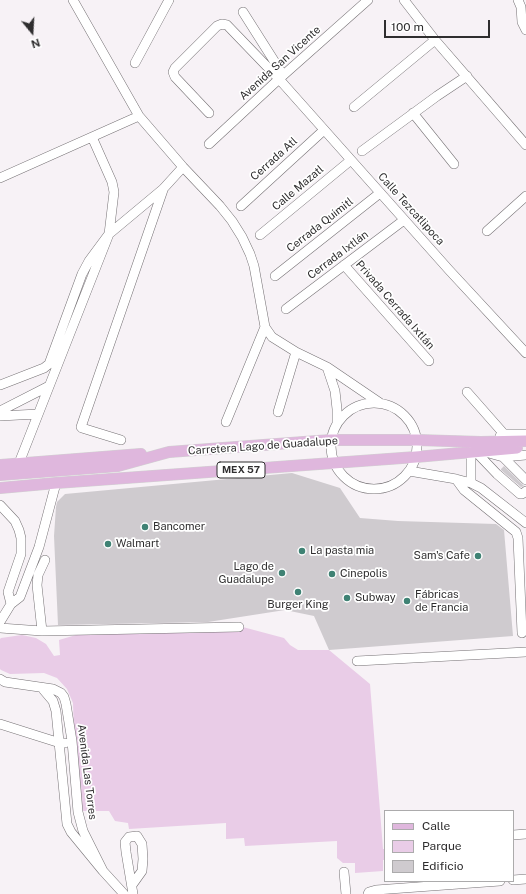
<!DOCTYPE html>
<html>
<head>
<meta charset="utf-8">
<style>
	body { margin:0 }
	#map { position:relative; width:526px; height:894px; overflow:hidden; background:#f7f2f6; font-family:"Public Sans",sans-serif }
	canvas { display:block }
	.legend { position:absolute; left:384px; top:810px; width:130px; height:72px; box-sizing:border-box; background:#fff; border:1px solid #acabac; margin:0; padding:5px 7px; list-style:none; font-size:12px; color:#2f2e2f }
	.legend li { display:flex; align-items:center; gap:8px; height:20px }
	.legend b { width:20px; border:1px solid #acabac }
	.north { position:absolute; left:12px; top:12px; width:40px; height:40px; -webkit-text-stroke:3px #fff; paint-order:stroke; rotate:162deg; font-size:11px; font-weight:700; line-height:16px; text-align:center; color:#2f2e2f }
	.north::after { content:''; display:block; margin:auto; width:14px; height:18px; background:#2f2e2f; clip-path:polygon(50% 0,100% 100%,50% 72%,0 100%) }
	.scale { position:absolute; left:384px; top:20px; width:106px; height:18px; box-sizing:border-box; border:2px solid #2f2e2f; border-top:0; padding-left:5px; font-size:12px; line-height:14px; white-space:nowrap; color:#2f2e2f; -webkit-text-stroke:3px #fff; paint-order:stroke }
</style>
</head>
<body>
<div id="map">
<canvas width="526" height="894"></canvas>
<ul class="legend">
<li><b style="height:5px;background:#dfb7dd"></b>Calle</li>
<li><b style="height:11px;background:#e9cce7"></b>Parque</li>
<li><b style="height:11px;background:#cfcbcf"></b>Edificio</li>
</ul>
<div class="north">N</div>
<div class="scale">100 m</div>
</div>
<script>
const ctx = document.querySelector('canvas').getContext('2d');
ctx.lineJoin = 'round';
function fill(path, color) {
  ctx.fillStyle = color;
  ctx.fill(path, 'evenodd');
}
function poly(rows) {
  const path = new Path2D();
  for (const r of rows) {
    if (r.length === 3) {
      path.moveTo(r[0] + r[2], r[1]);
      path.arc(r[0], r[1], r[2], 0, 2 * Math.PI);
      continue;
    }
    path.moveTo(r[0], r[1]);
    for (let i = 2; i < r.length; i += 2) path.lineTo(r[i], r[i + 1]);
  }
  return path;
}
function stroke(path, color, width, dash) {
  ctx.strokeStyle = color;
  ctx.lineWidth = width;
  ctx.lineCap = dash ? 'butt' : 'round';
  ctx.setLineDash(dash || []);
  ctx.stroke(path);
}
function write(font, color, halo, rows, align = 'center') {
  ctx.font = font + ' "Public Sans",sans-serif';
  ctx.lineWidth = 3.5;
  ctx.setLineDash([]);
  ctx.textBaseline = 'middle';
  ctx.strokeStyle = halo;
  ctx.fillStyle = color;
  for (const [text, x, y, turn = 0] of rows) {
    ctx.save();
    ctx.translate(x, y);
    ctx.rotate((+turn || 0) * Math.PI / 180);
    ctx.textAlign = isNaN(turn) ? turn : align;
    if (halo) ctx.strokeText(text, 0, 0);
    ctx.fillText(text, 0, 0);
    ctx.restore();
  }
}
fill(poly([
	[239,626,284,638,290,645,298,650,329,650,370,684,383,849,385,849,385,860,383,860,383,871,355,873,355,863,343,863,337,858,337,841,245,846,244,838,226,839,226,823,129,829,128,823,115,821,109,811,79,811,76,792,73,703,67,689,57,678,44,673,10,674,1,670,0,669,0,639,1,638,22,635,36,638,46,644,54,656,60,655,59,640,86,632]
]), '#e9cce7');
fill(poly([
	[504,466,524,486,521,487,501,470,501,469],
	[292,473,340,488,360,518,398,521,496,524,504,530,513,636,329,650,314,616,285,610,208,622,58,625,54,536,56,507,57,502,65,494]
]), '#cfcbcf');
const minor = poly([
	[73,0,139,116,183,167,220,206,232,221,242,237,250,254,254,266,265,327,272,337,296,352,327,367,380,403],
	[404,0,435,40,526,145],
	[518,0,521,7,522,22,526,30],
	[243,12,283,75],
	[135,63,169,0],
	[354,107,435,40],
	[209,113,175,77,173,72,175,68,217,26,222,24,227,25,279,79,449,270,526,353],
	[413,113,454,164],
	[209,144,279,79,368,0],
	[362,151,437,96,467,76],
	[0,178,139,116],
	[241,206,324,130],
	[487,231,526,196],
	[260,235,351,160],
	[344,265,429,361],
	[275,276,380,193],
	[286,309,404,220],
	[327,367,335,391,337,409,337,424],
	[0,385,44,368,49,364,82,274,89,261,109,234,163,189,183,167],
	[467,392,504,434],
	[374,446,43],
	[0,411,49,386],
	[278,412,296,352],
	[0,416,38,414],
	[226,422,265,327],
	[500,436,504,434,526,434],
	[121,440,82,428,81,427,163,190],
	[471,452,471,483],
	[476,452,497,474,520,494,522,494,526,491],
	[485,452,503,457,526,455],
	[503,457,526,480],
	[19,463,109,234,114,192,112,182,92,137],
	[409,471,456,479,471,483,481,488,526,523],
	[456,479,464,490,516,532,518,538,522,633],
	[0,505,15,521,19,530,21,538,21,554,8,592,11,604],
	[0,622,11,604,20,597,39,547,56,483],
	[0,628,42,631,239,627],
	[42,631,37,585,38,575,45,560],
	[357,661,526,652],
	[0,679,5,682,53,689,61,693,64,697,66,704,72,741,78,812,83,831,103,871],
	[42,688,53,701,56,711,67,824,71,832,103,871,124,894],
	[0,724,60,743,65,743],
	[513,835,526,834],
	[344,872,346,894],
	[513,880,526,879],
	[132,885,142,871,143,859,142,844,137,836,129,837,125,842,126,852,133,894],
	[368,894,369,892,376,890,500,881]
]);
const major = poly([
	[0,465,141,454],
	[0,475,118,466,169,452,331,440,417,440,481,442,526,441],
	[0,488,56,483,416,457,517,448]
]);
stroke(minor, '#757174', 10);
stroke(major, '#d1d1d1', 12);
stroke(minor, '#fff', 9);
stroke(major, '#dfb7dd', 11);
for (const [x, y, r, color] of [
	[145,527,4,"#3f8274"],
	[108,544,4,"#3f8274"],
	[302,551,4,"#3f8274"],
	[478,556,4,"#3f8274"],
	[282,573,4,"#3f8274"],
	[332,574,4,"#3f8274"],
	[298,592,4,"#3f8274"],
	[347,598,4,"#3f8274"],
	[407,601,4,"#3f8274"]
]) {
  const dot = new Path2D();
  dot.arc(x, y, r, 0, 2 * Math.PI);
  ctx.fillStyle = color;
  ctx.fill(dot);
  stroke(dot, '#fff', 1.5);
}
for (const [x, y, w] of [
	[241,470,48]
]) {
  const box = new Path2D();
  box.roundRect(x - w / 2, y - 8, w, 16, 3);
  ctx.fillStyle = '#fff';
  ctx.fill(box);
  stroke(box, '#2f2e2f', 1);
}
write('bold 10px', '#2f2e2f', null, [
	["MEX 57",241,470]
]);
write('11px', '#2f2e2f', '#fff', [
	["Avenida San Vicente",280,63,-42],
	["Cerrada Atl",274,159,-42],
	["Calle Mazatl",298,188,-40],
	["Calle Tezcatlipoca",411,209,48],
	["Cerrada Quimitl",320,225,-38],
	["Cerrada Ixtlán",338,255,-37],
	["Privada Cerrada Ixtlán",395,305,49],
	["Carretera Lago de Guadalupe",263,446,-4],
	["Avenida Las Torres",87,772,83]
]);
write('11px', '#2f2e2f', '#fff', [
	["Bancomer",153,527],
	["Walmart",116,544],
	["La pasta mia",310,551],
	["Sam's Cafe",470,556,"right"],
	["Lago de",274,567,"right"],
	["Guadalupe",274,580,"right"],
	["Cinepolis",340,574],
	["Fábricas",415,595],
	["de Francia",415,608],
	["Subway",355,598],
	["Burger King",298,605,"center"]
], 'left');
</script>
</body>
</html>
